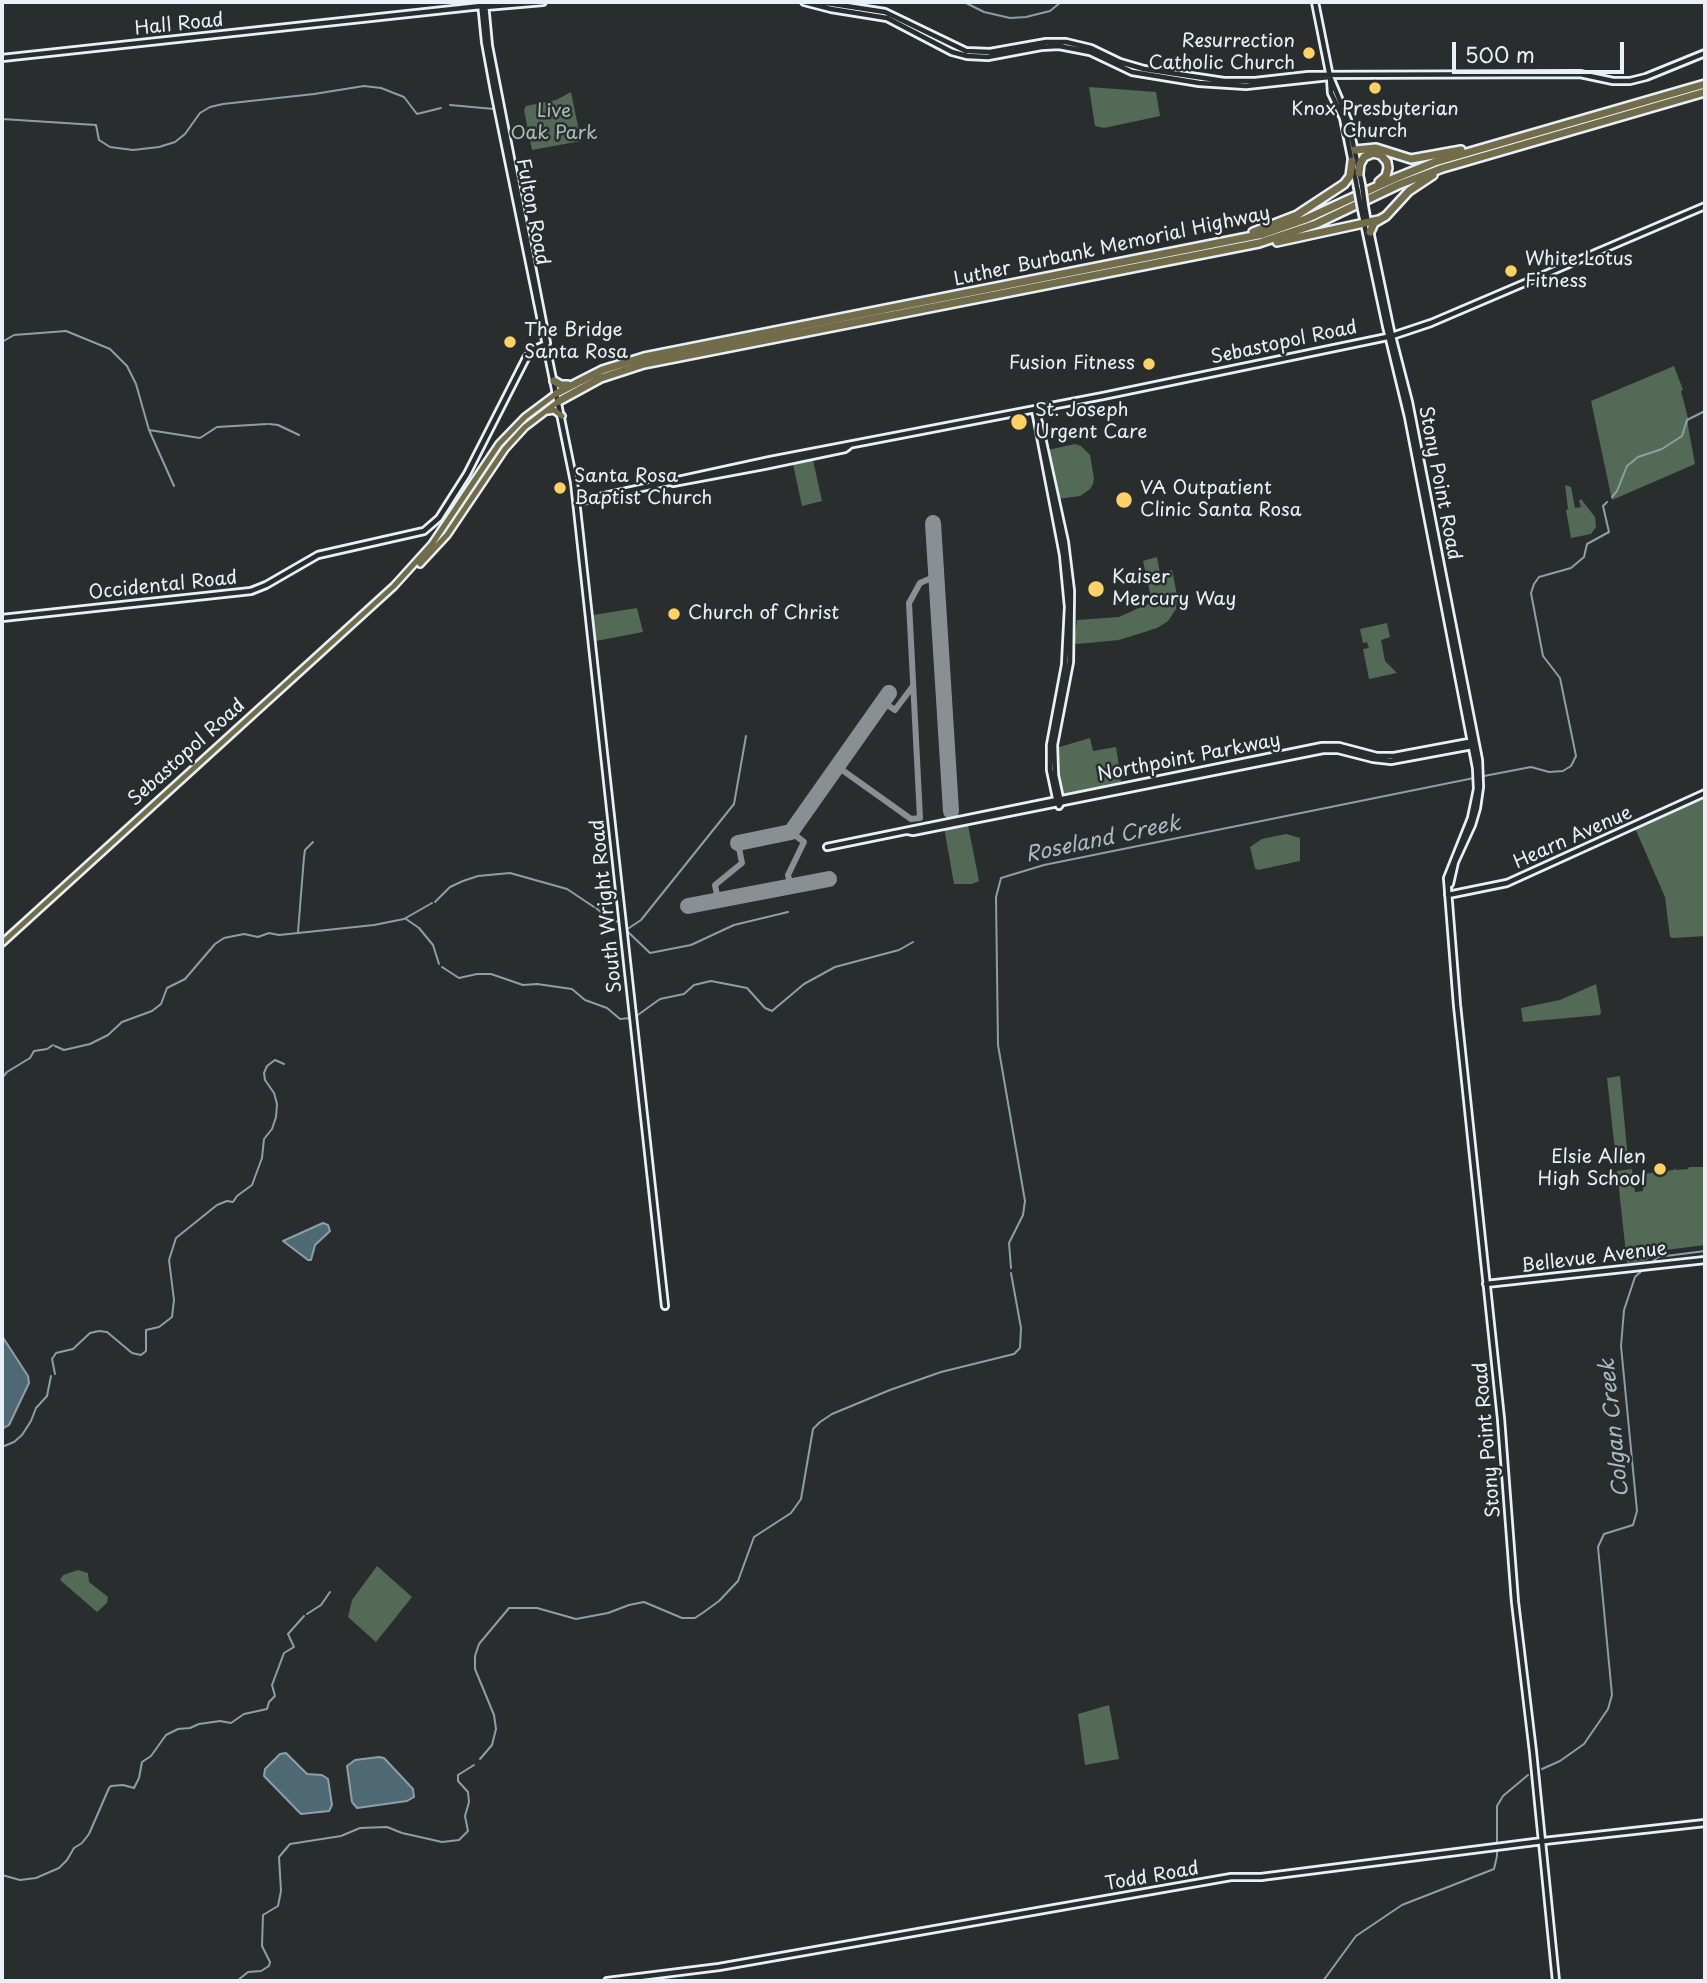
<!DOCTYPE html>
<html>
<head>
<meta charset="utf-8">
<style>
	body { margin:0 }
	#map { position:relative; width:1707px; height:1983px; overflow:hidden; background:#2a2d2e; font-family:"Playpen Sans",sans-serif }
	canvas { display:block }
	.frame { position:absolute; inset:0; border:4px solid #e8f1f8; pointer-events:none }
	.scale { position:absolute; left:1452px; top:42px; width:172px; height:32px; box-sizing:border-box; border:4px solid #e8f1f8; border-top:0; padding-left:9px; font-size:21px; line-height:24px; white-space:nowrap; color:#e8f1f8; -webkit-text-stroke:5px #2a2d2e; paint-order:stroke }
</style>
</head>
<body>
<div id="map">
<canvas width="1707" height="1983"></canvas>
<div class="frame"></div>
<div class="scale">500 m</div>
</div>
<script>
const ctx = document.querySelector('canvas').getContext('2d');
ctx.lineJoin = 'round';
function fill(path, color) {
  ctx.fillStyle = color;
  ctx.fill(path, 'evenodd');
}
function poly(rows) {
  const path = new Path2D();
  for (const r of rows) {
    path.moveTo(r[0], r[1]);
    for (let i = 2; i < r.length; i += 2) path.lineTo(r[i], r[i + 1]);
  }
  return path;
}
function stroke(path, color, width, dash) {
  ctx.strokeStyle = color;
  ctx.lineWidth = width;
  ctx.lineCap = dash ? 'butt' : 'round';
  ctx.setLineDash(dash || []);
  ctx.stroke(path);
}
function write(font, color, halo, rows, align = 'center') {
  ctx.font = font + ' "Playpen Sans",sans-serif';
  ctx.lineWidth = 5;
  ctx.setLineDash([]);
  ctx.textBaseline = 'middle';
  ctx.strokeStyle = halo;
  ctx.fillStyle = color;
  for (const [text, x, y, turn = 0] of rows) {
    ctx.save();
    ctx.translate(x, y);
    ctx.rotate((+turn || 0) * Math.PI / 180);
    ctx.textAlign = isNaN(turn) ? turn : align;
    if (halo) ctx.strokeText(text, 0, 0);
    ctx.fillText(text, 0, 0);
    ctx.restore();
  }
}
fill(poly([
	[1089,87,1156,92,1160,116,1104,128,1095,126],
	[571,92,581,141,532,150,524,110,526,106,556,100],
	[1674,366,1683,390,1681,391,1688,418,1688,426,1695,464,1612,500,1591,401],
	[1075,444,1081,446,1090,455,1094,478,1093,484,1090,489,1080,496,1058,499,1048,450],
	[813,460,822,501,802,506,793,464],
	[1565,485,1571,487,1575,508,1581,507,1579,501,1581,499,1595,517,1596,527,1591,534,1571,538,1566,510,1568,509],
	[1157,557,1160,573,1172,570,1177,595,1176,609,1168,621,1157,628,1119,640,1077,644,1074,642,1077,620,1119,617,1152,602,1143,561],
	[637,608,643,632,596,641,593,615],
	[1387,623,1390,637,1381,640,1385,661,1397,673,1369,679,1363,649,1369,648,1367,642,1363,643,1360,629],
	[1090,738,1093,751,1116,747,1119,766,1111,770,1112,775,1120,775,1121,782,1062,795,1056,769,1056,748],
	[1705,796,1705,936,1673,938,1670,937,1665,897,1635,828],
	[965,823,968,825,979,881,972,884,954,884,944,827],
	[1286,834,1300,838,1300,861,1258,870,1255,868,1250,847,1262,839],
	[1596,984,1601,1012,1600,1015,1523,1022,1521,1008,1560,1000],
	[1620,1076,1628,1159,1616,1160,1607,1078],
	[1689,1167,1705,1167,1705,1245,1666,1250,1645,1261,1627,1263,1617,1171,1632,1169,1635,1192,1643,1191,1643,1174,1674,1170,1675,1168,1676,1170,1688,1169],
	[377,1566,412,1597,376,1642,348,1617,352,1600],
	[78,1570,88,1573,89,1582,108,1597,107,1603,97,1612,60,1580,63,1575],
	[1109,1705,1119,1759,1085,1765,1078,1714]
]), '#536a57');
const water = poly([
	[323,1223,328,1225,330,1231,315,1245,311,1260,308,1260,283,1241,323,1223],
	[2,1336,28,1376,29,1383,9,1425,2,1429,2,1336],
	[286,1753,307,1774,322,1775,328,1779,332,1805,329,1811,301,1814,264,1776,265,1769,280,1754,286,1753],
	[379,1757,384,1758,413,1789,414,1797,407,1801,357,1808,352,1802,347,1766,355,1760,379,1757]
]);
fill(water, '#4f6974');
stroke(water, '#8c9fa9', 2);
stroke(poly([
	[964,2,984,12,1010,18,1026,17,1050,11,1061,2],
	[450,105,494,109],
	[2,119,96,125,99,140,110,147,133,150,159,147,175,142,185,134,200,113,210,107,223,104,314,94,364,86,381,88,404,97,417,114,441,108],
	[2,342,14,335,66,331,110,349,127,366,136,384,149,430,200,438,217,427,267,424],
	[269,424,278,425,299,435],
	[149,430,174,486],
	[1612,497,1617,491,1627,466,1638,457,1662,449,1682,436,1687,420,1705,411],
	[746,736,734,804,641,920,626,930,650,953,691,945,734,925,788,912],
	[1484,776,1531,767,1549,772,1563,771,1571,766,1576,756,1560,678,1543,656,1531,593,1534,584,1539,577,1571,568,1584,557,1587,544,1609,532,1603,506,1607,502],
	[435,902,450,887,463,881,478,876,510,873,567,889,594,907],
	[596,908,613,922,620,921,621,929],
	[406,919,419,928,433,945,439,964],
	[298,932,304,857,305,850,313,842],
	[442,967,459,978,477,974,491,974,523,985,537,984,572,989,585,1000,607,1008,620,1019,631,1018],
	[635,1017,660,999,684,994,694,985,711,981,747,988,765,1008,772,1011,804,984,835,967,899,950,913,942],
	[55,1046,64,1050,90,1044,108,1035,122,1022,152,1011,161,1004,167,988,185,979,215,944,224,938,244,934,258,937,269,933,279,935,374,925,404,919,432,903],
	[2,1078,7,1072,30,1058,34,1051,47,1049,53,1045],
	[1650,1264,1658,1257,1705,1251],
	[1011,1268,1009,1243,1023,1215,1025,1201,998,1045,996,897,1001,878,1044,865,1474,778],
	[55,1374,52,1359,56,1353,73,1349,90,1333,99,1331,107,1332,132,1353,141,1355,146,1351,146,1330,159,1327,172,1317,174,1300,169,1260,176,1238,217,1205,227,1201,233,1202,237,1196,252,1185,262,1158,264,1139,272,1129,276,1117,277,1104,274,1093,265,1080,264,1073,267,1066,275,1060,284,1064],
	[2,1447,14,1442,22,1435,31,1421,36,1408,47,1396,51,1376],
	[307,1614,321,1605,330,1592],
	[480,1759,492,1745,496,1729,494,1715,475,1669,475,1656,479,1644,509,1608,537,1608,576,1619,608,1613,629,1605,644,1602,682,1618,695,1618,704,1612,719,1601,738,1581,754,1537,791,1513,801,1499,813,1429,820,1422,832,1414,890,1390,941,1372,1014,1354,1020,1348,1021,1328,1011,1273],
	[1542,1769,1560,1761,1584,1744,1608,1709,1612,1695,1598,1547,1604,1534,1633,1525,1637,1511,1621,1346,1624,1310,1635,1277,1646,1267],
	[2,1875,20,1880,36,1878,59,1868,67,1860,74,1848,82,1843,89,1834,109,1788,111,1786,123,1785,134,1788,139,1778,142,1762,151,1756,166,1735,178,1729,190,1728,199,1724,220,1721,231,1723,244,1714,267,1709,269,1702,275,1696,272,1685,284,1653,294,1647,288,1634,304,1616],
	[237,1981,248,1972,261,1971,269,1966,270,1962,262,1946,263,1915,278,1906,281,1891,279,1857,290,1844,341,1836,360,1828,387,1827,402,1833,442,1842,459,1840,468,1831,465,1816,469,1802,468,1792,458,1781,458,1775,474,1765],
	[1323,1981,1356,1936,1402,1905,1494,1869,1497,1856,1497,1806,1503,1796,1528,1775]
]), '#8c9fa9', 2);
stroke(poly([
	[883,702,895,710,913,686],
	[838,767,911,819,920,818,909,603,920,583,936,576],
	[791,886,788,875,804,842,791,832],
	[718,900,715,885,742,863,738,843]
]), '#898f93', 6);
stroke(poly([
	[933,523,951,811],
	[738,843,791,832,889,693],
	[688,906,829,879]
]), '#898f93', 16);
const secondary = poly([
	[481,2,485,42,494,91,574,482,665,1306],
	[804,2,831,9,887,18,952,52,967,56,988,57,1041,47,1059,46,1090,52,1132,72,1199,83,1246,86,1329,77],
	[820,2,885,12,966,51,990,52,1046,42,1066,42,1091,48,1120,62,1144,69,1224,81,1255,81,1308,75,1580,74,1613,81,1630,81,1646,77,1705,53],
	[1315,2,1330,77,1348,120,1362,185],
	[485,4,489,46,547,343],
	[485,7,543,2],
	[2,58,481,6,496,2],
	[1330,78,1331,93,1343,118,1357,187],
	[1365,207,1368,223],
	[1361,209,1386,326,1408,417,1476,768,1477,789,1471,818,1447,878,1457,1005,1501,1419,1515,1602,1533,1752,1556,1981],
	[1370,231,1392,336,1409,402,1479,760,1480,787,1477,808,1472,825,1455,862,1450,884],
	[1035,410,1063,555,1068,607,1065,665,1050,745,1050,770,1056,798],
	[1036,410,1065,542,1071,591,1070,662,1054,745,1055,775,1061,803,1059,806],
	[673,483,764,466,845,449,849,446],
	[577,502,770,460,1103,396,1392,336,1431,323,1705,206],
	[2,618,251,591,266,585,318,555,424,531,439,518,467,474,526,358,535,349,546,344],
	[908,831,913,832,1323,750,1338,750,1373,759,1391,761,1472,746],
	[827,847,1322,746,1339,746,1377,756,1394,756,1474,741],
	[1448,895,1507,883,1705,793],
	[1486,1284,1705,1260],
	[607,1981,719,1967,1231,1877,1261,1877,1535,1842,1705,1823]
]);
const primary = poly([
	[548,411,554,410,562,416],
	[420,564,447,535,505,449,525,427,559,401],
	[2,943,394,586,432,544,499,444,525,417,557,393]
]);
const highway = poly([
	[1355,150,1376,148,1411,159,1461,150],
	[1359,173,1360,164,1364,157,1373,153,1381,155,1387,162,1388,168,1386,176,1379,182],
	[1253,232,1297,215,1344,184,1350,176,1352,161],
	[1370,232,1374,223,1386,216,1409,191,1433,175],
	[1277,242,1378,220],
	[554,381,561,385,568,385],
	[557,393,602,370,644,357,1263,234,1306,219,1393,179,1435,162,1705,84],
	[559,401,601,378,644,364,1259,243,1316,224,1398,185,1443,168,1705,92]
]);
stroke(secondary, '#e8f1f8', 10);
stroke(primary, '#e8f1f8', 10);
stroke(highway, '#e8f1f8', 12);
stroke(secondary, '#2a2d2e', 4.5);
stroke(primary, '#736c4b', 5);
stroke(highway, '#736c4b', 7);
const secondaryBridge = poly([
	[1362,185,1365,207],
	[1357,187,1361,209]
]);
stroke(secondaryBridge, '#e8f1f8', 10, []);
stroke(secondaryBridge, '#2a2d2e', 4.5);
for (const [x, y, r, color] of [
	[1309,53,7,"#ffd166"],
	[1375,88,7,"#ffd166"],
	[1511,271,7,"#ffd166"],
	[510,342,7,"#ffd166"],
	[1149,364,7,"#ffd166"],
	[1019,422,9,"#ffd166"],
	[560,488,7,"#ffd166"],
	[1124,500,9,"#ffd166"],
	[1096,589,9,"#ffd166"],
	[674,614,7,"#ffd166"],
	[1660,1169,7,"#ffd166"]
]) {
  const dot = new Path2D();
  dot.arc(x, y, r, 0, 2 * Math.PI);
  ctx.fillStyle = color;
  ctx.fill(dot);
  stroke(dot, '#2a2d2e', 2.5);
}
write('19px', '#e8f1f8', '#2a2d2e', [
	["Hall Road",179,25,-6],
	["Fulton Road",532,212,79],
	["Luther Burbank Memorial Highway",1112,247,-12],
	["Sebastopol Road",1284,343,-12],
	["Stony Point Road",1439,483,79],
	["Occidental Road",163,586,-6],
	["Sebastopol Road",187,753,-42],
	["Northpoint Parkway",1189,758,-11],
	["Hearn Avenue",1573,838,-24],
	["South Wright Road",607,906,-96],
	["Bellevue Avenue",1594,1258,-7],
	["Stony Point Road",1488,1440,-95],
	["Todd Road",1152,1877,-10]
]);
write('19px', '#e8f1f8', '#2a2d2e', [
	["Resurrection",1295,42,"right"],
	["Catholic Church",1295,64,"right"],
	["Knox Presbyterian",1375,110,"center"],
	["Church",1375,132,"center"],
	["White Lotus",1525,260],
	["Fitness",1525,282],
	["The Bridge",524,331],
	["Santa Rosa",524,353],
	["Fusion Fitness",1135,364,"right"],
	["St. Joseph",1035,411],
	["Urgent Care",1035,433],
	["Santa Rosa",574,477],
	["Baptist Church",574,499],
	["VA Outpatient",1140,489],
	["Clinic Santa Rosa",1140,511],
	["Kaiser",1112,578],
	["Mercury Way",1112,600],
	["Church of Christ",688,614],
	["Elsie Allen",1646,1158,"right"],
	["High School",1646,1180,"right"]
], 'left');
write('19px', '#acbbb8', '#2a2d2e', [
	["Live",554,112],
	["Oak Park",554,134]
]);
write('italic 21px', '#abbbc3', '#2a2d2e', [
	["Roseland Creek",1103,840,-12],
	["Colgan Creek",1615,1428,-96]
]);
</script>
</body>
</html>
